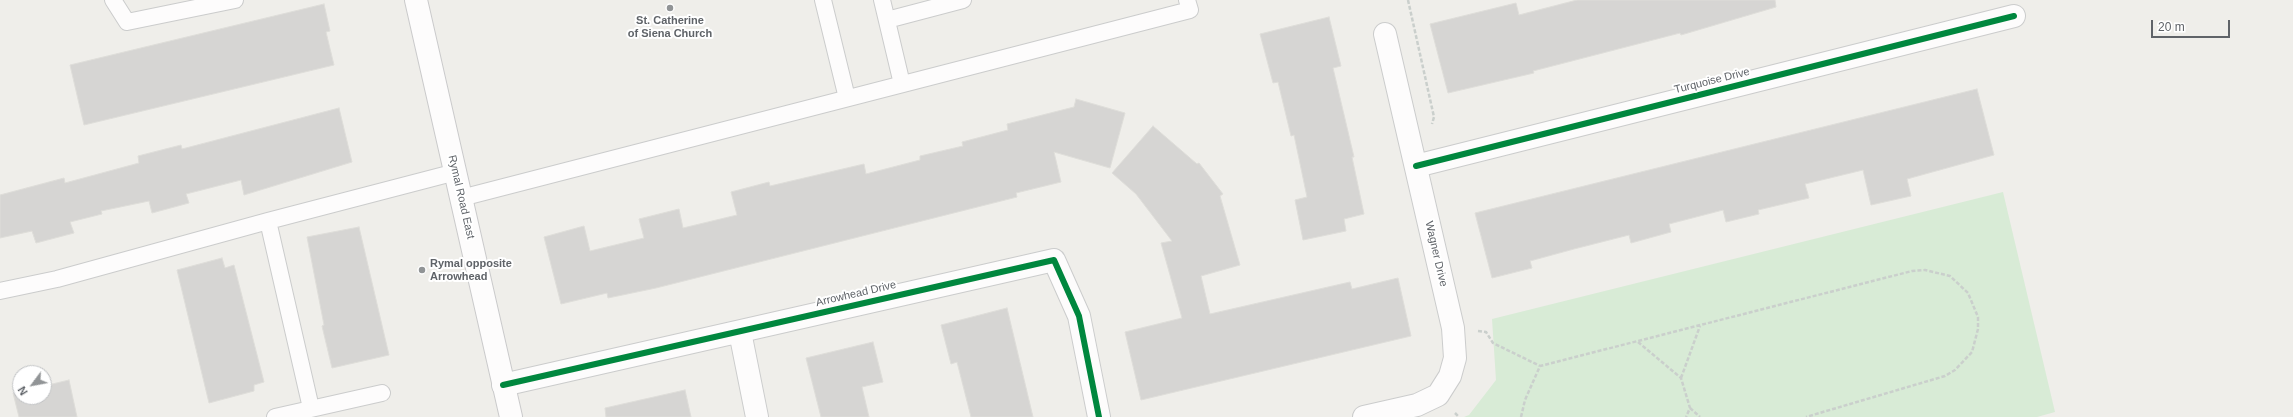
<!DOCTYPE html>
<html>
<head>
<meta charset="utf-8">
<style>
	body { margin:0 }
	#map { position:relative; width:2293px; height:417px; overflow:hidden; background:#efeeea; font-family:Helvetica,sans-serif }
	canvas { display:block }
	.north { position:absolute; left:12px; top:365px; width:40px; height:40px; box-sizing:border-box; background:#fff; border:1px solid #bfc1c3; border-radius:50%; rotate:238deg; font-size:11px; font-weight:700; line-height:16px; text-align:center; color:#5f6368 }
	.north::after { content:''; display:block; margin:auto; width:14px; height:18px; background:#919496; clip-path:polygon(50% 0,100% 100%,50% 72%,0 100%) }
	.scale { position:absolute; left:2151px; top:20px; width:79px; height:18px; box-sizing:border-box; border:2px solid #5f6368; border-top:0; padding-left:5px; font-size:12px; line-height:14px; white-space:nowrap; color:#5f6368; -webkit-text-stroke:3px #fff; paint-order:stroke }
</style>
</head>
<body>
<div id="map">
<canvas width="2293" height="417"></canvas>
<div class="north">N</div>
<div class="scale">20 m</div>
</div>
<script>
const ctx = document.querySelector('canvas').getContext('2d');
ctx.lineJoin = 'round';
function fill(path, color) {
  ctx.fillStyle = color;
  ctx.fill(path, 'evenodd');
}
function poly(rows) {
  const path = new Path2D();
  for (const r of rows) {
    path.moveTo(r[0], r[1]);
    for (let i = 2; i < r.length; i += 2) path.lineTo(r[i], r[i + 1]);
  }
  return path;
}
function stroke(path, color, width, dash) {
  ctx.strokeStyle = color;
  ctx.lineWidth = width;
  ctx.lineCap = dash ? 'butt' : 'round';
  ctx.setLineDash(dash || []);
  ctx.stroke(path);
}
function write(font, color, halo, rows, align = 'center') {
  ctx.font = font + ' Helvetica,sans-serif';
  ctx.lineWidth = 4;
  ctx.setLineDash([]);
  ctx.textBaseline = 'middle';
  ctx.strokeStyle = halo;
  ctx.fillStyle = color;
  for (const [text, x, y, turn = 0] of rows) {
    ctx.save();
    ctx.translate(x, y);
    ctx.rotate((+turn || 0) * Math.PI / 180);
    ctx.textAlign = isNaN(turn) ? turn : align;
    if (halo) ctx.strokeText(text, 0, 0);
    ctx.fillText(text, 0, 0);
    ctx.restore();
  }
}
fill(poly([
	[2003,192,2055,412,2037,417,1464,417,1469,415,1496,380,1492,319]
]), '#d8ebd6');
const building = poly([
	[1577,0,1775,0,1776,7,1681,35,1680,33,1533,71,1534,73,1448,93,1430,24,1516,3,1519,15,1577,0],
	[324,4,330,31,326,32,334,65,84,125,70,65,324,4],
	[1329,17,1341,66,1333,68,1354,157,1352,157,1364,214,1344,219,1346,231,1303,240,1295,200,1307,197,1294,135,1291,136,1278,82,1273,83,1260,34,1329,17],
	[1977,89,1994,155,1907,179,1911,196,1871,205,1863,170,1805,184,1809,198,1758,210,1759,214,1726,222,1723,210,1669,224,1671,232,1631,243,1629,235,1574,249,1530,261,1532,268,1492,278,1475,213,1977,89],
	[1076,99,1125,113,1110,168,1054,152,1061,182,1016,193,1017,197,656,288,608,298,607,293,561,304,544,237,584,226,590,251,644,238,639,219,679,209,683,228,737,215,731,192,769,182,770,186,864,164,866,174,920,160,920,156,963,146,962,142,1008,130,1007,124,1074,107,1076,99],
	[339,108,352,162,244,195,241,180,186,194,189,203,152,213,149,201,101,211,102,214,70,222,74,233,36,243,32,231,0,238,0,195,64,178,65,183,139,163,138,156,181,145,182,149,339,108],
	[1153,126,1197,164,1199,163,1223,194,1220,196,1240,265,1201,276,1210,314,1350,282,1352,289,1398,278,1411,336,1141,400,1125,332,1182,318,1161,243,1172,241,1136,194,1112,173,1153,126],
	[359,227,389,355,332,368,322,326,324,325,307,237,359,227],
	[222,258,225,268,234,265,264,382,254,385,254,391,209,403,177,270,222,258],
	[1007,308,1033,417,971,417,957,362,951,364,941,325,1007,308],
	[873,342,883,382,862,387,869,417,821,417,806,358,873,342],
	[69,380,77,417,19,417,13,393,20,391,20,397,44,397,44,386,69,380],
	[685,390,691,417,606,417,605,408,685,390]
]);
fill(building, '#d6d5d3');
stroke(building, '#deddd9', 1);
const service = poly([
	[113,0,127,22,235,0],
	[823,0,847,98],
	[882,0,902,84],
	[887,20,963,0],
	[461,198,1190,10,1187,0],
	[268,221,311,408],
	[0,291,57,279,268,221,456,172],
	[275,417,382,393]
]);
const minor = poly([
	[1416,166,2014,16],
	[740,332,757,417],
	[503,385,1054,260,1079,316,1099,417],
	[1364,417,1417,405,1438,395,1450,376,1455,358,1453,328,1385,34]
]);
const secondary = poly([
	[416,0,511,417]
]);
stroke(service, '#cbcccc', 18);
stroke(minor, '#cbcccc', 24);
stroke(secondary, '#cacacb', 24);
stroke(poly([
	[1408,0,1434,117,1432,124],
	[1478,331,1486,332,1493,343,1540,366],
	[1638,342,1681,378,1690,408,1686,417],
	[1681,378,1700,326],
	[1690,408,1700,417],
	[1455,413,1459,417],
	[1521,417,1525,400,1540,366,1912,271,1925,270,1950,276,1968,293,1978,317,1978,329,1972,352,1955,370,1945,376,1806,417]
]), '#cacfcc', 2.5, [4, 2]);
stroke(service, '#fdfcfc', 16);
stroke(minor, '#fdfcfc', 22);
stroke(secondary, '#fdfcfc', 22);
stroke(poly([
	[1416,166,2014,16],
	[503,385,1054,260,1079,316,1099,417]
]), '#00873e', 6);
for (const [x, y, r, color] of [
	[670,8,4,"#919496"],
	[422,270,4,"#919496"]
]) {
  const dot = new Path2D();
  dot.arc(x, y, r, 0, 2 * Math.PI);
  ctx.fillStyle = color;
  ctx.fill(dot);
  stroke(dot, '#fff', 1.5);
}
write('bold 11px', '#5f6368', '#fff', [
	["St. Catherine",670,21],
	["of Siena Church",670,34],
	["Rymal opposite",430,264,"left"],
	["Arrowhead",430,277,"left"]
]);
write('11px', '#5f6368', '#fff', [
	["Turquoise Drive",1712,81,-14],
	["Rymal Road East",461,197,77],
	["Wagner Drive",1436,254,77],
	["Arrowhead Drive",856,294,-13]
]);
</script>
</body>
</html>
